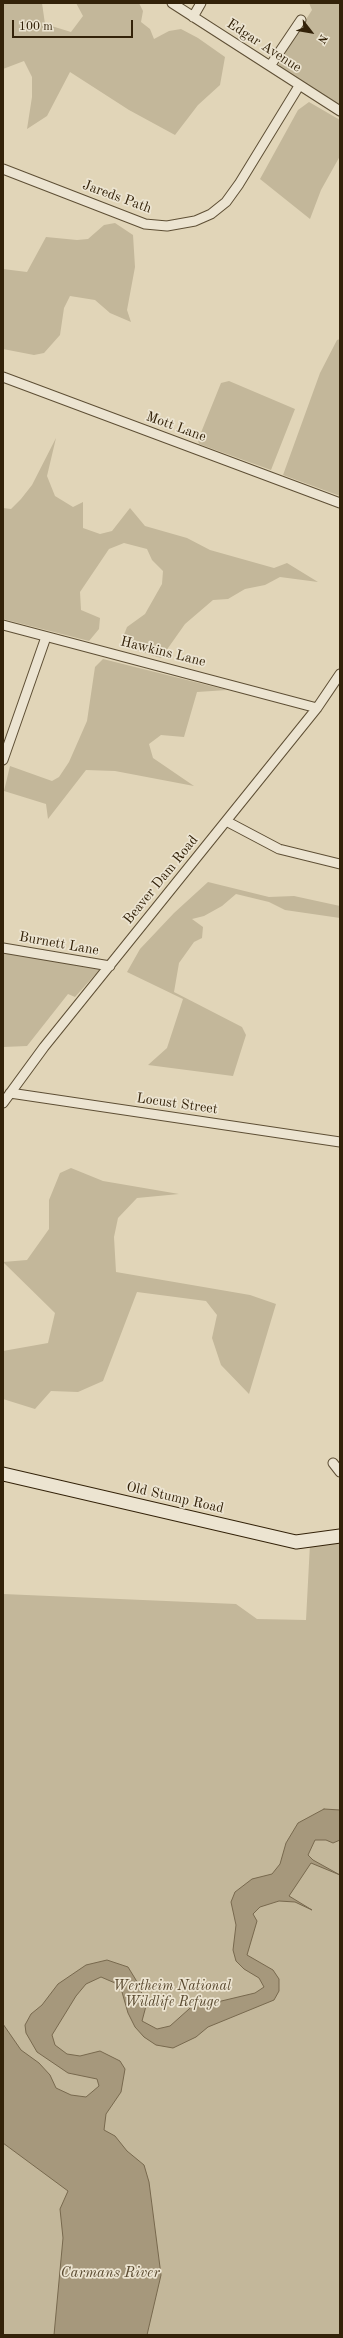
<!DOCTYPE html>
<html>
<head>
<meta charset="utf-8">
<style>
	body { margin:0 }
	#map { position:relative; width:343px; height:2338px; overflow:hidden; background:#e1d5b8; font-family:"Old Standard TT",serif }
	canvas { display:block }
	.frame { position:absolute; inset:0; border:4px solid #332209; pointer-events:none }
	.north { position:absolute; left:291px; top:12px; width:40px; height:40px; -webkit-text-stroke:3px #ece4d1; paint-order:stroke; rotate:121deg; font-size:11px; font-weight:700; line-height:16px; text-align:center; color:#332209 }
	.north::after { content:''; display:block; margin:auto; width:14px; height:18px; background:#332209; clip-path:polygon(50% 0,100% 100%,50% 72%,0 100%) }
	.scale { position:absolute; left:12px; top:20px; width:121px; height:18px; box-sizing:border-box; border:2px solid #332209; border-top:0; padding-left:5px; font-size:12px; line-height:14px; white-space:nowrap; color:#332209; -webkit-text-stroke:3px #ece4d1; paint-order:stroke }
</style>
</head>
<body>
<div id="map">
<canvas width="343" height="2338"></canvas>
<div class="frame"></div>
<div class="north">N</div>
<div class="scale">100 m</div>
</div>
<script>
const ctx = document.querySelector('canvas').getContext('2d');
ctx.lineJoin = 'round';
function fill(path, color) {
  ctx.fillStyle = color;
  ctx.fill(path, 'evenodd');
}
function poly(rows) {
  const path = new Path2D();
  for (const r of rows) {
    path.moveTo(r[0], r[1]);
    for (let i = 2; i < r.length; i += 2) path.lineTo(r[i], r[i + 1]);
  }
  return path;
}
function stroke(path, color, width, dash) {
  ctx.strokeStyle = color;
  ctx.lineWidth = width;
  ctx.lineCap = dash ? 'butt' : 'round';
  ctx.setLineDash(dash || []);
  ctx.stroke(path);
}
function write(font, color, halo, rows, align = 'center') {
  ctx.font = font + ' "Old Standard TT",serif';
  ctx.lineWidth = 3.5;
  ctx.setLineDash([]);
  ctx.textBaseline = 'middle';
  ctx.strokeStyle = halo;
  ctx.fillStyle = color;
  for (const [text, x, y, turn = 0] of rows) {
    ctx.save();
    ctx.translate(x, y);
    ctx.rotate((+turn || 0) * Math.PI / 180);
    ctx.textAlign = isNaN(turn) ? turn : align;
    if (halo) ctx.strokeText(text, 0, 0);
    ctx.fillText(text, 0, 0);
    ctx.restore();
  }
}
fill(poly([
	[3,3,42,3,45,24,71,32,83,16,76,3,139,3,143,11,141,22,150,29,154,39,169,31,181,29,198,38,225,57,220,85,198,105,175,135,129,110,70,72,47,116,27,129,32,97,32,77,24,61,3,69],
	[309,3,340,3,340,105,281,68,278,63,312,10],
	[309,102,340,120,340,156,321,190,310,219,260,179,298,110],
	[115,223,133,235,135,267,127,310,131,322,110,313,95,300,70,296,64,308,60,335,44,353,34,355,3,349,3,269,27,272,46,237,77,240,88,239,104,225],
	[340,339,340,496,283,475,320,373,337,340],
	[229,381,295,409,271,470,199,444,198,440,221,383],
	[56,438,47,476,55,496,73,507,83,502,83,528,100,534,112,531,130,508,145,526,187,538,210,550,274,568,287,563,318,582,280,577,265,585,245,589,228,599,213,600,185,624,161,658,120,645,127,627,145,614,162,584,163,571,152,560,147,549,124,543,109,549,80,592,81,610,100,618,99,629,89,641,3,619,3,508,11,509,21,499,32,485],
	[103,659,227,690,197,692,184,737,161,735,149,744,153,758,194,786,115,771,86,770,48,819,46,804,4,791,10,766,52,781,59,777,69,762,87,721,95,667],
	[208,882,269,897,294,896,340,906,340,918,285,910,269,902,236,894,222,906,204,916,192,919,203,927,202,938,194,942,179,963,174,992,242,1027,246,1035,233,1076,148,1065,167,1048,183,999,127,972,140,949,174,913],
	[3,953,100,969,75,997,68,994,27,1046,3,1047],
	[71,1168,103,1181,179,1194,137,1198,118,1218,114,1237,116,1272,250,1295,276,1304,249,1394,221,1365,212,1338,217,1315,206,1301,137,1292,103,1381,78,1392,51,1391,35,1409,3,1399,3,1351,48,1343,55,1313,3,1262,27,1260,49,1229,49,1200,60,1173],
	[340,1541,340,2335,3,2335,3,1594,236,1604,257,1619,306,1620,310,1544]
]), '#c3b79a');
const water = poly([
	[324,1809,340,1810,340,1840,333,1843,326,1840,315,1840,308,1855,313,1860,340,1875,311,1863,289,1896,312,1910,295,1902,279,1901,260,1907,253,1914,257,1921,247,1955,273,1970,279,1979,279,1991,274,2000,208,2027,196,2037,173,2048,156,2045,144,2037,135,2027,128,2013,122,1992,115,1983,101,1977,86,1984,76,1996,52,2035,55,2045,67,2054,80,2056,100,2051,120,2061,125,2069,121,2092,106,2114,104,2130,115,2136,127,2151,144,2165,149,2182,161,2275,147,2335,54,2335,63,2238,60,2209,68,2191,3,2143,3,2024,21,2050,39,2063,50,2075,56,2088,71,2095,86,2097,99,2086,97,2079,68,2073,37,2052,26,2033,25,2025,31,2014,42,2005,58,1984,86,1965,107,1960,128,1967,139,1985,146,2006,142,2021,157,2029,170,2026,198,2001,213,2003,255,1993,264,1987,259,1978,244,1969,236,1961,233,1950,236,1925,231,1902,235,1892,252,1879,272,1874,280,1864,286,1843,298,1823,324,1809]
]);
fill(water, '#a6987c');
stroke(water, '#78694e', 1);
const street = poly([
	[172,3,340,111],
	[193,17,201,3],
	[270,66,301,20],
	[3,169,145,224,167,226,195,221,211,214,226,202,239,184,299,86],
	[3,377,340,503],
	[3,625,317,708],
	[3,760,46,637],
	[226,821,279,849,340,864],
	[3,948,110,966],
	[10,1093,340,1142],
	[3,1103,44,1047,317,708,340,674],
	[333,1463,340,1472]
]);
const secondary = poly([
	[3,1474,296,1542,340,1536]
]);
stroke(street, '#5e4f35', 11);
stroke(secondary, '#332209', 15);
stroke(street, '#ece4d1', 9);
stroke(secondary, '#ece4d1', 13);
write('14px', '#332209', '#ece4d1', [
	["Edgar Avenue",264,46,33],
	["Jareds Path",117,197,20],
	["Mott Lane",176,427,20],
	["Hawkins Lane",163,652,14],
	["Beaver Dam Road",161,880,-51],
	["Burnett Lane",59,944,10],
	["Locust Street",177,1104,8],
	["Old Stump Road",175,1498,13]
]);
write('italic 14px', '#57472d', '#ece4d1', [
	["Wertheim National",172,1986],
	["Wildlife Refuge",172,2002]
]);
write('italic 15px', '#5b4b31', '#ece4d1', [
	["Carmans River",110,2273]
]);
</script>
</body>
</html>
